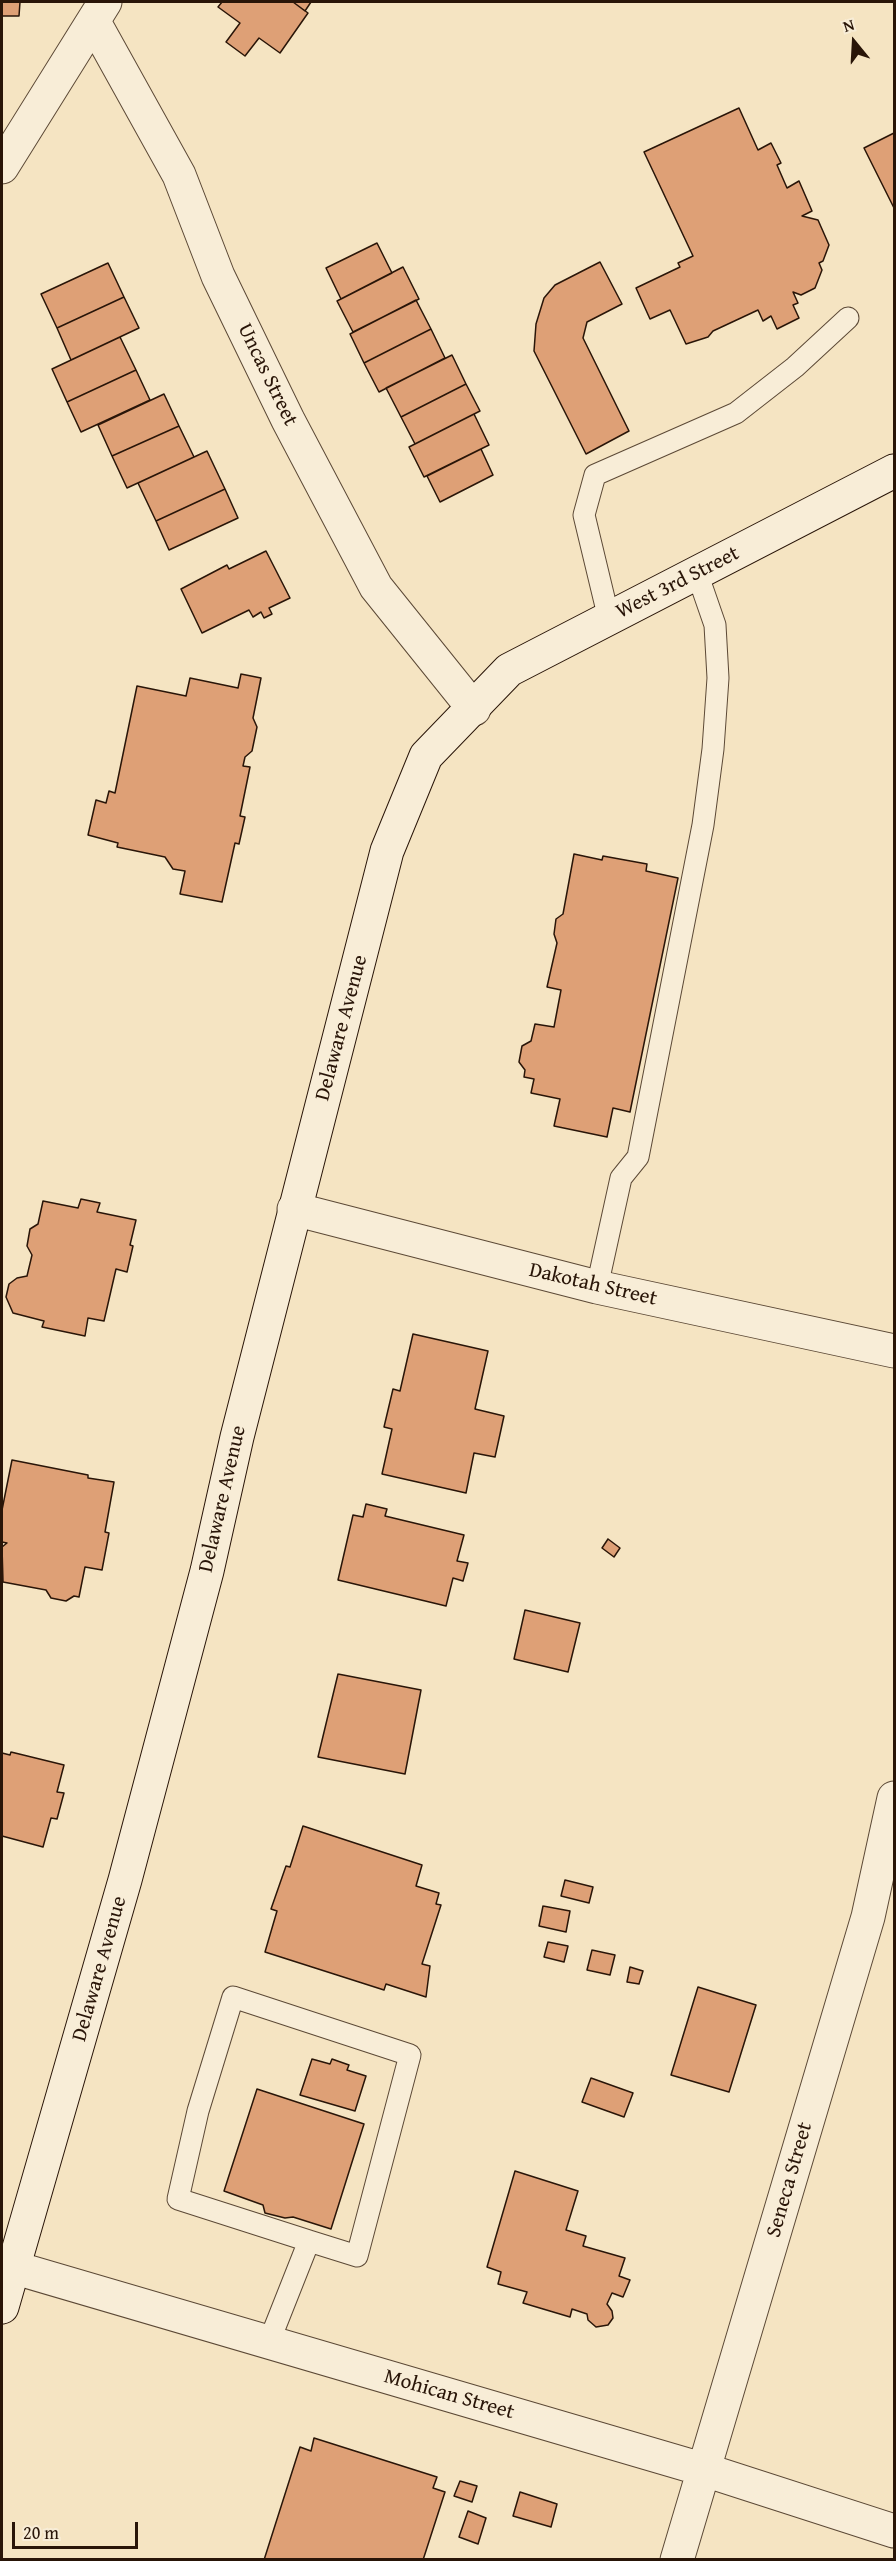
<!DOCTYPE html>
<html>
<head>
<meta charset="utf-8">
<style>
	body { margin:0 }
	#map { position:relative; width:896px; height:2561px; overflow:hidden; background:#f5e4c2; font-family:"Gentium Book Plus",serif }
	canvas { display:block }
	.frame { position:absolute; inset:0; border:3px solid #291508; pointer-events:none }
	.north { position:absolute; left:824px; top:12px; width:60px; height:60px; -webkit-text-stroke:4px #f8edd7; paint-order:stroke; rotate:342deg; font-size:16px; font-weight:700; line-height:24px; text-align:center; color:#291508 }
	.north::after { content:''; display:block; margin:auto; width:21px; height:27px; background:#291508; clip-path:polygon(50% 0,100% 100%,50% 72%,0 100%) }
	.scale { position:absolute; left:12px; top:2522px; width:126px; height:27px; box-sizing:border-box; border:3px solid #291508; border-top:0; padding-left:8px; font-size:18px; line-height:21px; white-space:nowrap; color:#291508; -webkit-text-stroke:4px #f8edd7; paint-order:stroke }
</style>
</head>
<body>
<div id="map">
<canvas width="896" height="2561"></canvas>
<div class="frame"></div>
<div class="north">N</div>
<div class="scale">20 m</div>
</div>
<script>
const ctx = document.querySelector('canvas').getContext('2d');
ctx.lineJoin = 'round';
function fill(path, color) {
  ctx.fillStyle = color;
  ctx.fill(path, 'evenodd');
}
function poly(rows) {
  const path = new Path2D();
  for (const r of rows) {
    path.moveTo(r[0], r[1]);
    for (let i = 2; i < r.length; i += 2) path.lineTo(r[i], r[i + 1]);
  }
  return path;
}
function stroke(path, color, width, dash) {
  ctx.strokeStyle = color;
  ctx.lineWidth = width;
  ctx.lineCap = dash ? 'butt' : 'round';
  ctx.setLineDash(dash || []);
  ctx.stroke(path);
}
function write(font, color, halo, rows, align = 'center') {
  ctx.font = font + ' "Gentium Book Plus",serif';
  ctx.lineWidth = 5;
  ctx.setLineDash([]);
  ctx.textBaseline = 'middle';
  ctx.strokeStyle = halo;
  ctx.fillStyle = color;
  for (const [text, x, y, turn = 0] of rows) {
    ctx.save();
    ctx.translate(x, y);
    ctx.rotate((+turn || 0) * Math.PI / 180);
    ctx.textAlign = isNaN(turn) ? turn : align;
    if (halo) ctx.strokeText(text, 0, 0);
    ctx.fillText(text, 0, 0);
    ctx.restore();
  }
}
const building = poly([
	[2,2,20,2,19,16,2,16,2,2],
	[222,2,293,2,308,13,280,53,259,38,245,56,226,42,240,23,218,7,222,2],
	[293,2,311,2,305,11,293,2],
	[739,108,758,150,771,143,781,163,777,165,787,188,799,181,812,211,802,216,818,220,829,245,823,261,819,263,822,270,815,288,801,295,793,292,798,303,793,305,799,318,777,329,771,316,763,321,758,310,713,331,708,337,686,344,670,310,650,319,636,288,680,267,678,263,693,256,644,152,739,108],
	[894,133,894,208,864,148,894,133],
	[377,243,392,273,341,299,326,268,377,243],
	[600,262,622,304,587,322,583,338,629,431,586,454,534,351,536,324,544,298,555,285,600,262],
	[108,263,124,297,57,328,41,294,108,263],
	[403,267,419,299,353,332,337,301,403,267],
	[124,297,139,328,71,360,57,328,124,297],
	[416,300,431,329,364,363,350,334,416,300],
	[431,329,445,358,379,392,364,363,431,329],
	[120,337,136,370,67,402,52,369,120,337],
	[452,355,466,384,401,417,386,388,452,355],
	[136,370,150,400,81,432,67,402,136,370],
	[466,384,480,411,415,444,401,417,466,384],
	[164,394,179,426,112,456,98,425,164,394],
	[474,414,489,445,424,477,409,447,474,414],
	[179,426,194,457,127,488,112,456,179,426],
	[481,449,493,475,440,502,427,476,481,449],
	[207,451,225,489,156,521,138,483,207,451],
	[225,489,238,518,169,550,156,521,225,489],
	[266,551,290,598,269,608,272,614,264,618,261,612,253,617,249,610,202,633,181,589,227,565,229,569,266,551],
	[241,674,261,678,253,718,257,727,252,751,245,757,243,766,250,767,240,816,245,817,239,844,235,843,222,902,180,894,185,871,173,869,165,857,117,847,118,843,88,835,96,800,106,803,109,791,115,793,137,686,186,696,190,678,238,688,241,674],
	[574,854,602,860,603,856,647,864,646,871,678,878,630,1112,613,1108,607,1137,554,1126,560,1099,531,1093,534,1079,524,1077,525,1070,519,1062,522,1046,531,1041,535,1024,554,1027,561,990,547,987,557,943,554,934,556,919,563,914,574,854],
	[81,1199,100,1203,97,1212,136,1220,130,1245,133,1246,127,1272,116,1269,104,1321,88,1318,85,1336,42,1327,44,1321,13,1313,6,1297,9,1284,17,1278,27,1276,32,1255,27,1246,30,1229,38,1224,43,1201,78,1208,81,1199],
	[413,1334,488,1351,475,1409,504,1416,495,1457,474,1453,466,1493,382,1474,392,1429,384,1427,393,1389,400,1391,413,1334],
	[12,1460,88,1475,88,1478,114,1482,105,1532,109,1533,102,1570,85,1567,79,1597,74,1596,66,1601,51,1598,46,1590,3,1582,2,1547,7,1543,2,1542,2,1510,12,1460],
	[366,1504,387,1509,385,1516,464,1535,457,1561,468,1563,463,1581,453,1578,446,1606,338,1580,353,1515,363,1517,366,1504],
	[608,1539,620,1548,614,1557,602,1548,608,1539],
	[525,1610,580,1623,568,1672,514,1659,525,1610],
	[338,1674,421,1690,405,1774,318,1757,338,1674],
	[11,1752,64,1765,57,1792,64,1793,57,1819,51,1818,43,1847,2,1836,2,1753,10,1755,11,1752],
	[303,1826,422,1865,416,1886,439,1893,436,1904,441,1905,422,1964,430,1966,426,1997,386,1984,384,1990,265,1952,277,1911,271,1909,286,1866,290,1867,303,1826],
	[565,1880,593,1887,589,1903,561,1896,565,1880],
	[543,1906,570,1911,566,1932,539,1926,543,1906],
	[548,1942,568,1946,564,1962,544,1957,548,1942],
	[592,1950,615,1955,610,1975,587,1970,592,1950],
	[630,1967,643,1971,639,1984,627,1982,630,1967],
	[698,1987,756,2005,729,2092,671,2075,698,1987],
	[312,2059,330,2064,332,2059,349,2065,347,2070,366,2076,355,2111,300,2095,312,2059],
	[591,2078,633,2093,624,2117,582,2102,591,2078],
	[257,2089,364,2124,331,2229,293,2217,285,2218,265,2213,263,2205,224,2191,257,2089],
	[515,2171,578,2191,566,2230,586,2236,583,2246,625,2258,619,2276,630,2280,623,2297,612,2293,607,2304,612,2311,613,2318,608,2325,596,2327,588,2320,587,2314,572,2309,570,2317,523,2303,527,2292,498,2284,501,2272,487,2267,515,2171],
	[314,2438,437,2477,433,2488,445,2492,423,2560,264,2560,300,2447,311,2451,314,2438],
	[460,2481,477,2486,472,2502,454,2496,460,2481],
	[520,2492,557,2504,551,2527,513,2516,520,2492],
	[468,2511,486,2518,478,2544,459,2537,468,2511]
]);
fill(building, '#dea076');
stroke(building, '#291508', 1.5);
const lane = poly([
	[609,619,584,515,595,475,736,413,795,367,848,318],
	[597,1287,621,1178,638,1157,703,825,713,749,718,678,715,625,697,573],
	[269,2342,309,2241,357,2256,410,2055,233,1997,198,2111,178,2199,309,2241]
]);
const street = poly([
	[94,22,179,175,218,276,288,420,376,587,474,709],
	[2,167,105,2],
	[294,1209,597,1287,894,1351],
	[2,2264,705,2470,894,2531],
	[677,2560,868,1917,894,1798]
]);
const secondary = poly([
	[2,2307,125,1880,207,1571,237,1437,387,851,426,756,509,670,894,471]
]);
stroke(lane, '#5c4936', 23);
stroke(street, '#5c4936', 35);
stroke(secondary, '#291508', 35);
stroke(lane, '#f8edd7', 21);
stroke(street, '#f8edd7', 33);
stroke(secondary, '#f8edd7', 33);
write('21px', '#291508', '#f8edd7', [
	["Uncas Street",267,375,64],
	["West 3rd Street",678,583,-27],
	["Delaware Avenue",342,1028,-75],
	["Dakotah Street",593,1285,13],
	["Delaware Avenue",223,1499,-77],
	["Delaware Avenue",100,1969,-74],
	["Seneca Street",790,2180,-74],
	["Mohican Street",449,2395,16]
]);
</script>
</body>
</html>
